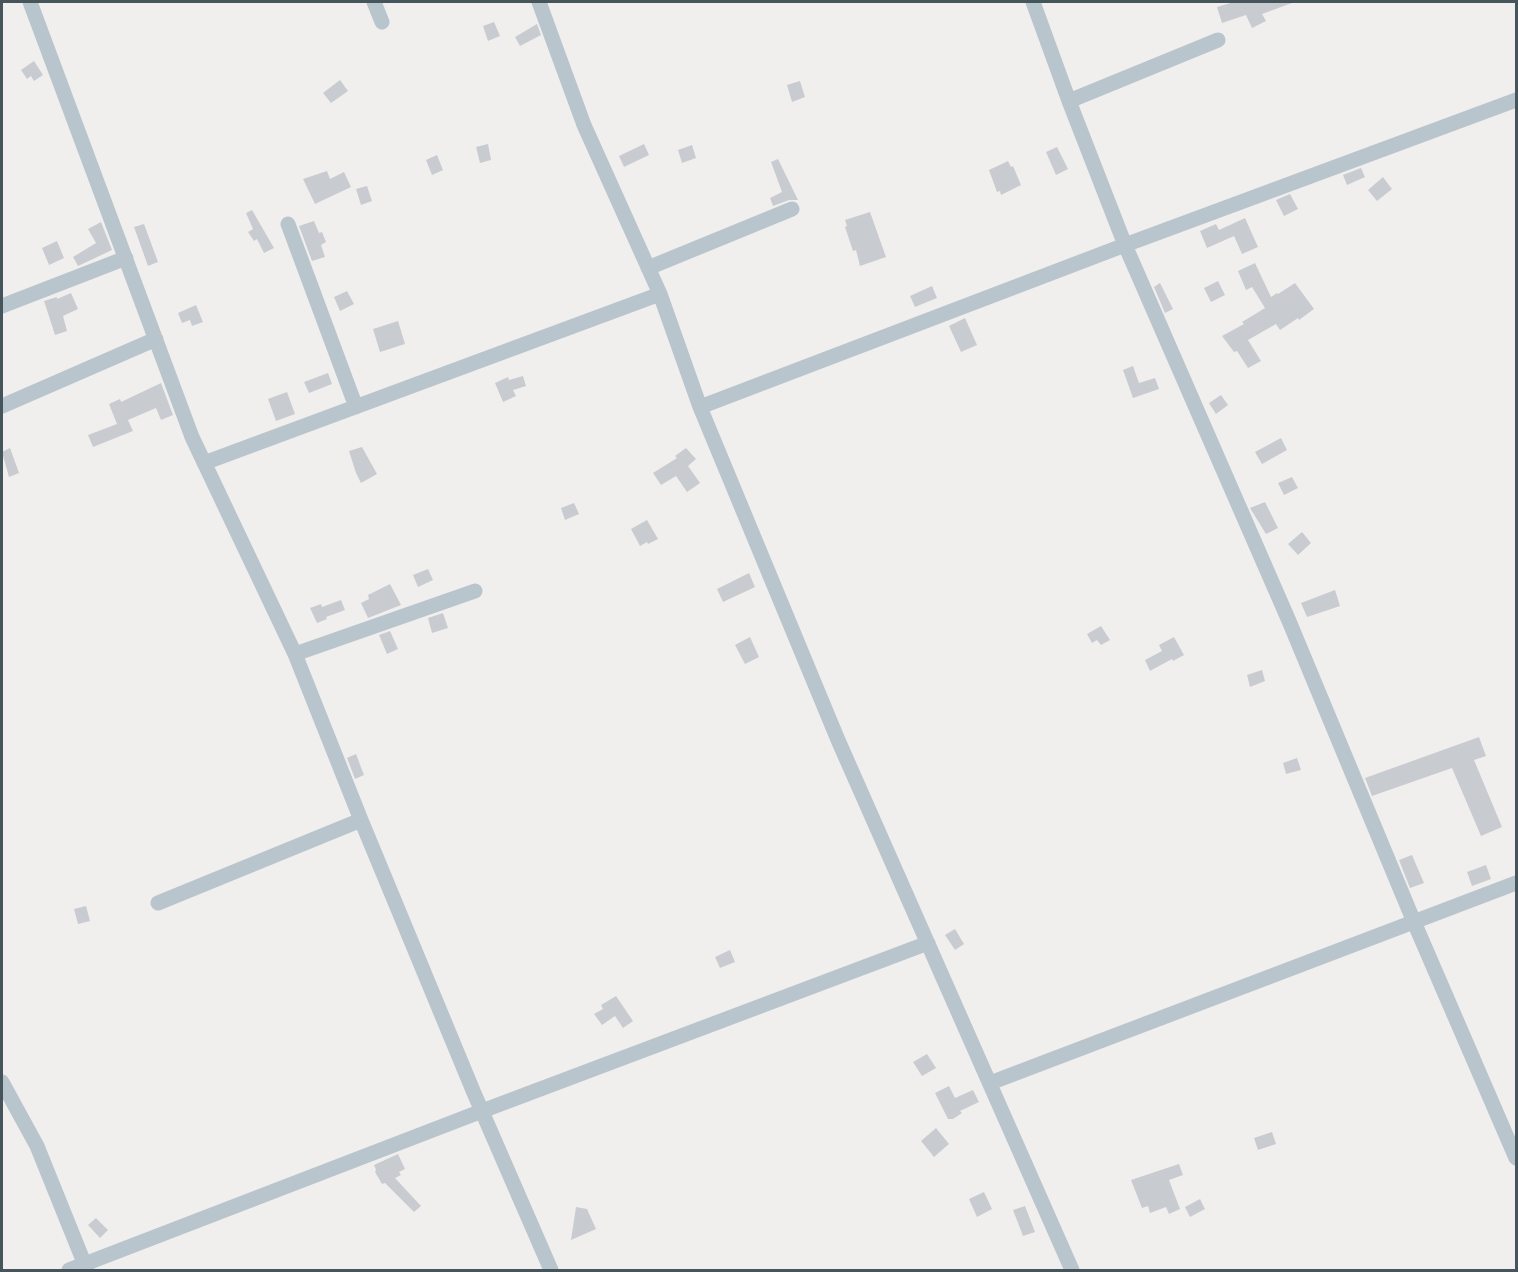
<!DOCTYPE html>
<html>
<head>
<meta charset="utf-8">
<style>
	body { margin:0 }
	#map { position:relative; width:1518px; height:1272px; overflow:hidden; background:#f1eeee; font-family:"Space Grotesk",sans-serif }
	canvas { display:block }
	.frame { position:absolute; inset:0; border:3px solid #46545c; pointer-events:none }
</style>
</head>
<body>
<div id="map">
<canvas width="1518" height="1272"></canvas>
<div class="frame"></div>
</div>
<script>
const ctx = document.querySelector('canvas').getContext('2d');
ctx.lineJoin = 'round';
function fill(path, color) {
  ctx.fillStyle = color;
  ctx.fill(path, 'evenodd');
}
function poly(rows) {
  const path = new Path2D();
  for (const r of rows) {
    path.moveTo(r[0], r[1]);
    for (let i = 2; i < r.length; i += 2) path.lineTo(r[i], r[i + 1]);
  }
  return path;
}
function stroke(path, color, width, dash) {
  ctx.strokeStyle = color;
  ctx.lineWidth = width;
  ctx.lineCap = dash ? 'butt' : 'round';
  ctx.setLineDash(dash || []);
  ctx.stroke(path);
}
fill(poly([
	[1234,2,1292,2,1292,3,1262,14,1266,21,1252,28,1246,15,1222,23,1217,7],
	[494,22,500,36,488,41,483,26],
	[537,24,541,35,520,46,515,37],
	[34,61,43,75,34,81,31,76,27,79,21,70],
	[340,80,348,91,331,103,323,93],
	[800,81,805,97,792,102,787,85],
	[488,144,491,160,480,163,476,147],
	[644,144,649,155,624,167,619,156],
	[692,145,696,158,682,163,678,150],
	[1057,147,1068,169,1056,175,1046,152],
	[437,155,443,170,432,175,426,160],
	[778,159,798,200,789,200,773,206,770,198,782,192,771,162],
	[1008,161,1011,167,1013,166,1021,185,1001,195,1000,191,997,192,989,170],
	[1361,168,1365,177,1347,185,1343,175],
	[327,171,330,179,344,172,351,187,315,204,303,179],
	[1383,177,1392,189,1377,201,1368,190],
	[367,186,372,201,361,205,356,189],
	[1290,194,1298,209,1284,216,1276,200],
	[252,210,274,248,264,253,257,239,254,241,248,232,253,229,246,213],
	[870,212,886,257,860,266,856,250,853,251,845,227,847,226,845,220],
	[1245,218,1258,247,1242,254,1234,236,1207,248,1200,231,1216,224,1219,230],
	[314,221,319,233,322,232,326,242,321,245,325,257,312,261,299,226],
	[101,222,112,250,78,266,73,257,96,243,88,229],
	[144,224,158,262,148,266,134,227],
	[57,241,64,258,49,265,42,248],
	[1255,263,1271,297,1277,293,1278,294,1295,283,1314,309,1299,320,1298,318,1280,330,1276,324,1248,340,1261,361,1248,368,1237,351,1234,352,1222,336,1244,324,1242,322,1265,308,1252,287,1246,290,1238,271],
	[1218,281,1225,295,1211,302,1204,288],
	[1160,283,1173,309,1165,313,1154,287],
	[932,286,937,298,915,307,910,296],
	[347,291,354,304,340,311,334,297],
	[71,293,78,309,63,316,67,331,55,335,44,301,57,297,57,299],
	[196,305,203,322,192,326,190,320,182,323,178,313],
	[965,318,977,345,961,352,949,326],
	[398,321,405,344,380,352,373,329],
	[1133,366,1139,383,1155,378,1159,389,1133,398,1123,370],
	[328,373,332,384,309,393,304,382],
	[523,376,526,386,513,390,516,396,503,402,495,383,508,377,509,380],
	[161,383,173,415,161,420,156,408,128,420,133,431,93,447,88,435,117,424,109,404,120,399,121,402],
	[287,392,295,414,276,421,268,399],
	[1221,395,1228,405,1216,414,1209,403],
	[1281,438,1287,450,1262,464,1255,452],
	[362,447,377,474,361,483,356,473,349,451],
	[10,448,19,473,9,477,2,452],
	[686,448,696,459,688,466,700,483,687,492,676,476,661,485,653,473,677,458,675,456],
	[1292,477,1298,488,1284,495,1278,483],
	[1265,502,1278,528,1266,534,1250,508],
	[574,503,579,514,565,520,561,508],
	[647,520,658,539,648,544,647,542,640,546,631,529],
	[1302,532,1311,543,1298,555,1288,544],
	[428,569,433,580,418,587,413,575],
	[749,573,755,587,723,602,717,589],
	[390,584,401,605,368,618,361,603,369,599,368,595],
	[1335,590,1340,606,1307,617,1301,603],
	[341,600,345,610,326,617,327,619,317,623,310,608,321,604,322,607],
	[443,613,448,628,432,633,428,618],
	[1101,626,1110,640,1101,645,1097,640,1092,643,1087,634],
	[390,631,398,649,387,654,379,635],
	[750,637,759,657,745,664,735,645],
	[1174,637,1184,655,1173,661,1172,659,1150,671,1145,660,1162,651,1159,645],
	[1262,670,1265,681,1250,687,1247,675],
	[1479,737,1486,756,1474,760,1502,827,1481,836,1452,768,1372,796,1365,778],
	[356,754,364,775,355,779,347,758],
	[1297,758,1301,770,1286,774,1283,763],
	[1412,855,1424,883,1410,888,1399,860],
	[1486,865,1491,879,1472,886,1467,872],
	[86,906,90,921,78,924,74,909],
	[955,929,964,944,955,950,945,935],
	[730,950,735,962,720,968,715,957],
	[616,996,633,1021,623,1028,615,1016,602,1025,594,1014,603,1009,601,1005],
	[927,1054,936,1068,922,1076,913,1062],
	[949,1086,955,1098,973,1090,979,1102,960,1111,962,1113,953,1119,948,1119,935,1093],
	[936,1128,949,1144,934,1157,921,1141],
	[1272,1132,1276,1144,1258,1150,1254,1138],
	[398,1154,405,1169,399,1172,401,1175,395,1178,421,1206,414,1212,385,1183,382,1184,375,1172,376,1170,374,1165],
	[1179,1164,1183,1175,1169,1180,1180,1209,1169,1214,1166,1207,1150,1213,1148,1206,1142,1208,1131,1180],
	[984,1192,992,1209,977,1217,969,1199],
	[1200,1199,1205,1209,1190,1217,1185,1207],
	[1025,1206,1035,1232,1023,1236,1013,1210],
	[576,1207,587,1209,596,1229,571,1240],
	[96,1218,108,1230,100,1238,88,1225]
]), '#c8ccd1');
stroke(poly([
	[30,2,192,437,295,654,361,820,474,1093,551,1270],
	[374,2,382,22],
	[539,2,584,125,660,294,700,407,838,740,1072,1270],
	[1033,2,1069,101,1125,245,1289,621,1414,922,1516,1158],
	[1069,101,1218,40],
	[288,224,356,407],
	[648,268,792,209],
	[2,306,126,258],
	[2,406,156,339],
	[700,407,1125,245,1516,100],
	[204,463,660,294],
	[295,654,475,591],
	[158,903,361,820],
	[2,1082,37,1146,87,1270],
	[990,1083,1516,883],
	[69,1270,482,1111,928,943]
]), '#b9c5cc', 15);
</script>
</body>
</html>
